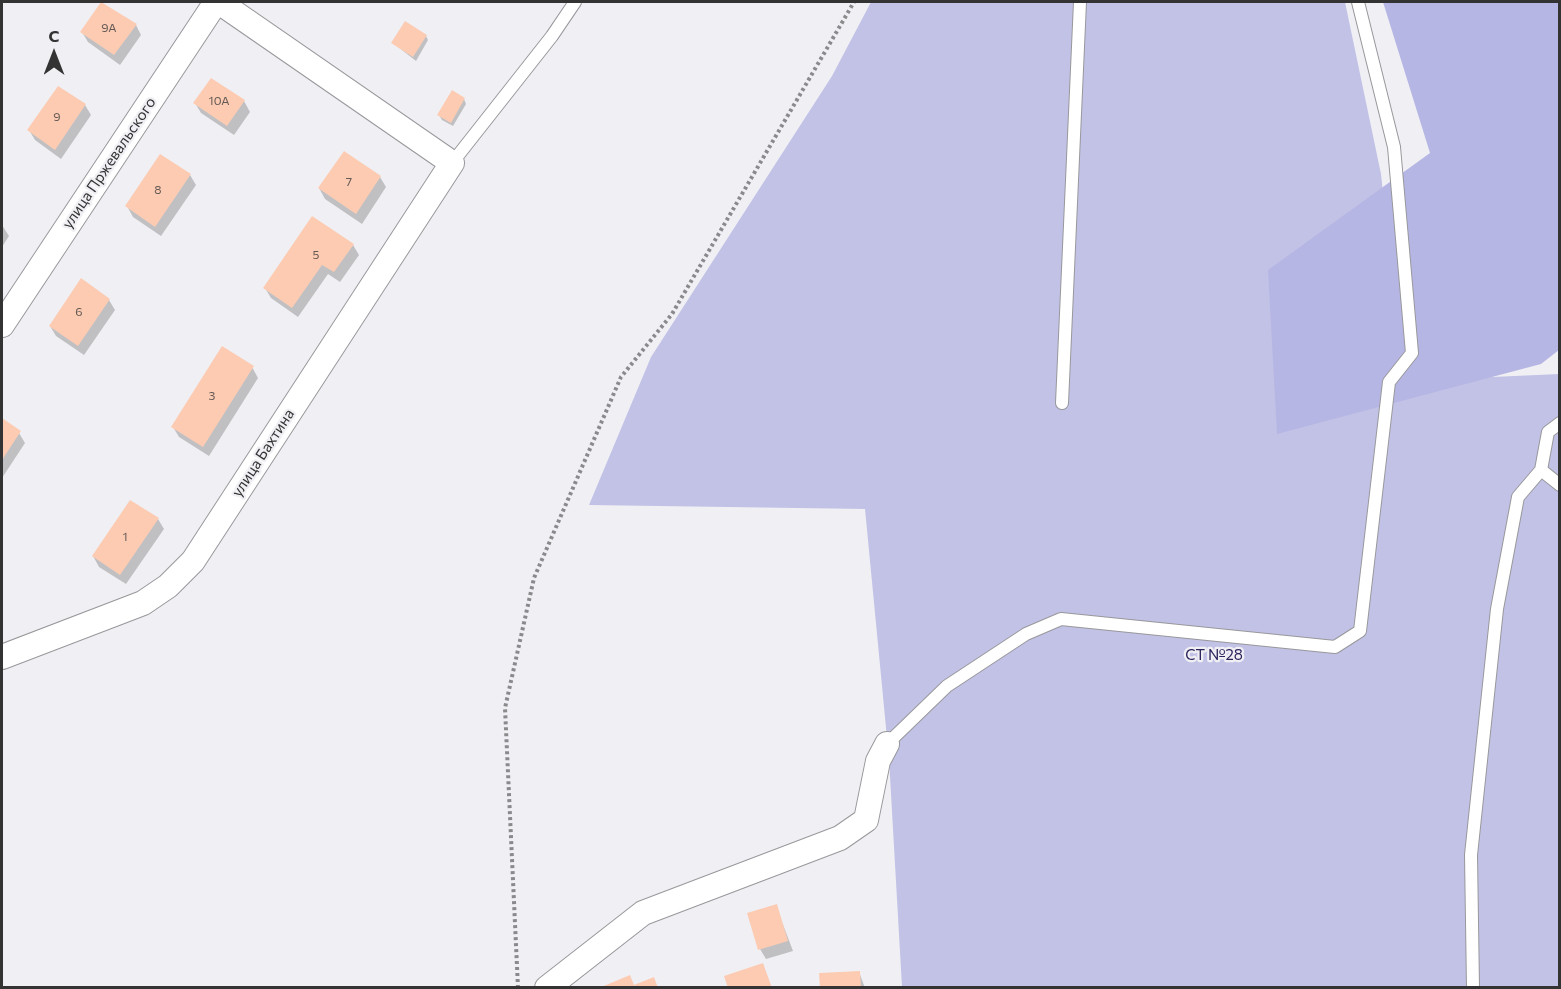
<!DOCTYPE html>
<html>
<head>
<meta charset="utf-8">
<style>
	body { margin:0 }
	#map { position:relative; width:1561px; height:989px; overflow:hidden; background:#f0f0f4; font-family:Commissioner,sans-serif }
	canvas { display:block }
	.frame { position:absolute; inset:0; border:3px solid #333334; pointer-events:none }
	.north { position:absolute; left:24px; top:24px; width:60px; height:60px; -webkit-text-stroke:4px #f0f0f4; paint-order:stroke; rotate:0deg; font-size:16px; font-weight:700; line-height:24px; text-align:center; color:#333334 }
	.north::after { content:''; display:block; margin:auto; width:21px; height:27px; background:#333334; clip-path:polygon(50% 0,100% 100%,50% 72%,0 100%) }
</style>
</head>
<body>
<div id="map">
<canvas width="1561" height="989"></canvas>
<div class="frame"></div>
<div class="north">С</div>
</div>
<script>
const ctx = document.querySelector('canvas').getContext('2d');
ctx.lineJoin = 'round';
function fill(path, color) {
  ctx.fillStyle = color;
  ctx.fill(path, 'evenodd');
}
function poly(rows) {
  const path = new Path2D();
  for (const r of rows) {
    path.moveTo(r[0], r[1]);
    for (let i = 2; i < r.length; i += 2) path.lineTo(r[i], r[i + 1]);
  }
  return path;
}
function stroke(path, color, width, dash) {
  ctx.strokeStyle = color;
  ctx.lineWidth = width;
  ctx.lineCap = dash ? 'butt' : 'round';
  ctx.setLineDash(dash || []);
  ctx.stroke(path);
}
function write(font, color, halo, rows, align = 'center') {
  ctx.font = font + ' Commissioner,sans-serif';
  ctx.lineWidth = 4.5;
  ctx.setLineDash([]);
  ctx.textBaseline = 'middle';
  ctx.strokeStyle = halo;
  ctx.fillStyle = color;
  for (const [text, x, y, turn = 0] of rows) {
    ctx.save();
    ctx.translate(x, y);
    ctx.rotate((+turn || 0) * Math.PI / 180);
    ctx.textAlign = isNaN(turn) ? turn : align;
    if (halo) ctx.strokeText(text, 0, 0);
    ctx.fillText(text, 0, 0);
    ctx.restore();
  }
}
fill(poly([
	[871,2,1345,2,1381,174,1403,381,1559,374,1559,987,902,987,889,759,865,509,589,505,651,357,832,76]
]), '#c2c2e7');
fill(poly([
	[1383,2,1559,2,1559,350,1541,364,1277,434,1268,270,1430,153]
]), '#b6b6e4');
fill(poly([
	[102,3,136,25,141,35,120,65,88,42,82,32],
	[426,36,428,40,416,61,393,43],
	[211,80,244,101,250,112,234,135,201,113,195,103],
	[464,99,466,104,453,126,442,120,439,115],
	[85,105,91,115,61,159,35,140,29,130],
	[190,175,196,185,161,236,133,217,127,206],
	[380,177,386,187,362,224,325,199,319,188],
	[2,225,9,236,2,247],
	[353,245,359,255,340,282,328,274,298,317,271,298,265,288],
	[109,300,115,310,84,355,56,336,50,326],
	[252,367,258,378,209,456,179,437,173,427],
	[2,420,19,433,25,443,2,478],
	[158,519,164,529,126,584,99,567,93,556],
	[776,906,793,951,766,959,760,949],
	[859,972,865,988,821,988]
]), '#0003');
fill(poly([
	[101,2,137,24,114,55,80,32],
	[405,21,427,35,413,57,391,43],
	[211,78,245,100,227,126,193,103],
	[58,86,86,104,55,150,27,130],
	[452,90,465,98,451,123,437,115],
	[344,151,381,176,356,214,318,188],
	[160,154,191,174,155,227,125,206],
	[312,216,354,244,334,272,322,265,292,308,263,288],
	[81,278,110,299,78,346,49,326],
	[222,346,254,366,203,447,171,427],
	[2,418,21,431,2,460],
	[130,500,159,518,120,575,92,556],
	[777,904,788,941,758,950,747,913],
	[763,963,772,988,728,988,724,976],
	[860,971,861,988,820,988,819,973],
	[630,975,634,985,654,977,658,988,599,988]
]), '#fccbb2');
const lane = poly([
	[452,163,552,36,575,2],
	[1062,403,1080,2],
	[1541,470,1560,485],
	[887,744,947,686,1026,634,1061,619,1335,647,1360,631,1389,382,1412,353,1394,147,1358,2],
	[1473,988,1471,855,1497,609,1518,497,1541,470,1548,432,1560,423]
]);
const street = poly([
	[2,325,216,2],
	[2,657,143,603,168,586,193,561,452,163,219,2],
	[547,988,643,913,840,838,866,820,878,761,887,744]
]);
stroke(lane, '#98989c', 14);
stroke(street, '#98989c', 26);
stroke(poly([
	[518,988,505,708,534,578,621,377,672,314,854,2]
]), '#8a8a8d', 4, [3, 3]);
stroke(lane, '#fff', 12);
stroke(street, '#fff', 24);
write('12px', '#655954', null, [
	["9А",109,28],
	["10А",219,101],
	["9",57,117],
	["7",349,182],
	["8",158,190],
	["5",316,255],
	["6",79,312],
	["3",212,396],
	["1",125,537]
]);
write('15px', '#333334', '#f0f0f4', [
	["улица Пржевальского",109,163,-56],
	["улица Бахтина",263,453,-57]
]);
write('15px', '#2b245b', '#f0f0f4', [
	["СТ №28",1214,655]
]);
</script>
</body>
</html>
